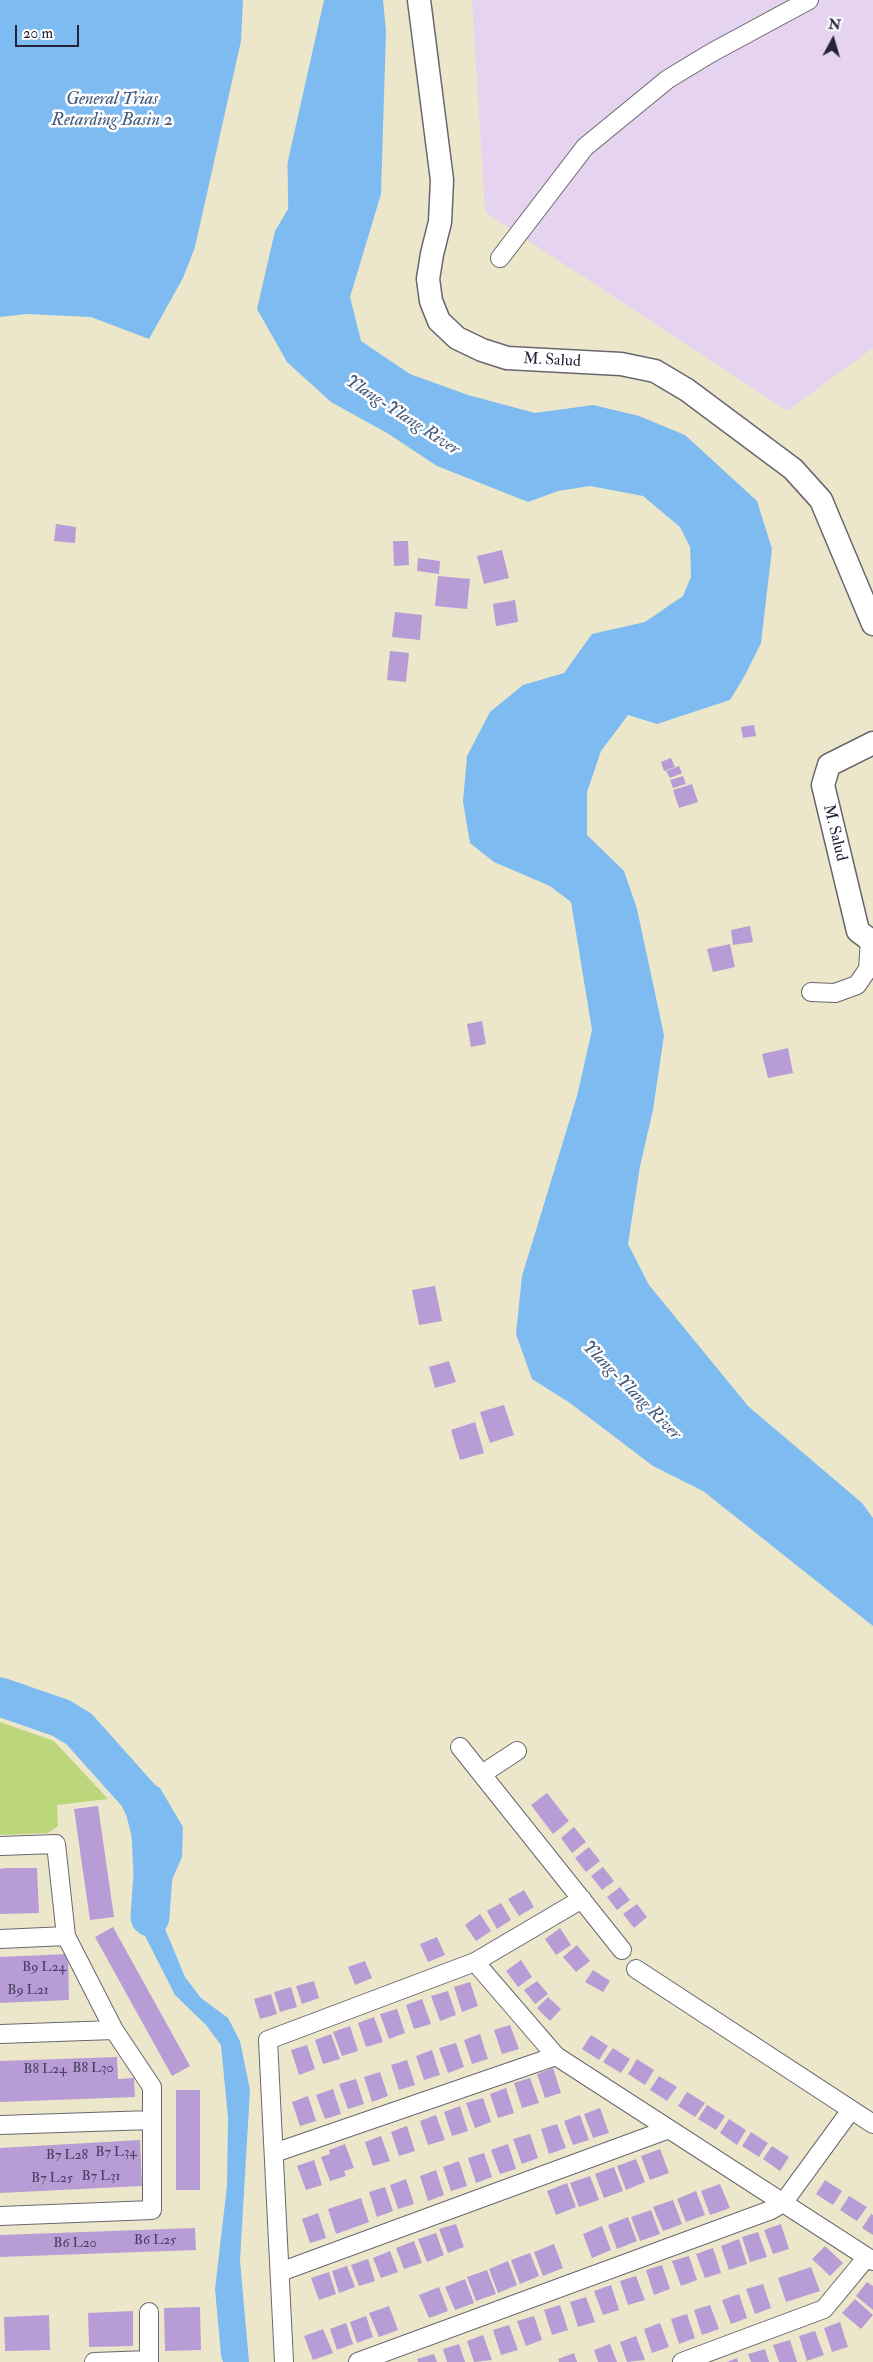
<!DOCTYPE html>
<html>
<head>
<meta charset="utf-8">
<style>
	body { margin:0 }
	#map { position:relative; width:873px; height:2362px; overflow:hidden; background:#ece7cb; font-family:"IM FELL Double Pica",serif }
	canvas { display:block }
	.north { position:absolute; left:808px; top:15px; width:50px; height:50px; -webkit-text-stroke:4px #fff; paint-order:stroke; rotate:6deg; font-size:14px; font-weight:700; line-height:20px; text-align:center; color:#22223b }
	.north::after { content:''; display:block; margin:auto; width:18px; height:22px; background:#22223b; clip-path:polygon(50% 0,100% 100%,50% 72%,0 100%) }
	.scale { position:absolute; left:15px; top:25px; width:64px; height:22px; box-sizing:border-box; border:2px solid #22223b; border-top:0; padding-left:6px; font-size:15px; line-height:18px; white-space:nowrap; color:#22223b; -webkit-text-stroke:4px #fff; paint-order:stroke }
</style>
</head>
<body>
<div id="map">
<canvas width="873" height="2362"></canvas>
<div class="north">N</div>
<div class="scale">20 m</div>
</div>
<script>
const ctx = document.querySelector('canvas').getContext('2d');
ctx.lineJoin = 'round';
function fill(path, color) {
  ctx.fillStyle = color;
  ctx.fill(path, 'evenodd');
}
function poly(rows) {
  const path = new Path2D();
  for (const r of rows) {
    path.moveTo(r[0], r[1]);
    for (let i = 2; i < r.length; i += 2) path.lineTo(r[i], r[i + 1]);
  }
  return path;
}
function stroke(path, color, width, dash) {
  ctx.strokeStyle = color;
  ctx.lineWidth = width;
  ctx.lineCap = dash ? 'butt' : 'round';
  ctx.setLineDash(dash || []);
  ctx.stroke(path);
}
function write(font, color, halo, rows, align = 'center') {
  ctx.font = font + ' "IM FELL Double Pica",serif';
  ctx.lineWidth = 5;
  ctx.setLineDash([]);
  ctx.textBaseline = 'middle';
  ctx.strokeStyle = halo;
  ctx.fillStyle = color;
  for (const [text, x, y, turn = 0] of rows) {
    ctx.save();
    ctx.translate(x, y);
    ctx.rotate((+turn || 0) * Math.PI / 180);
    ctx.textAlign = isNaN(turn) ? turn : align;
    if (halo) ctx.strokeText(text, 0, 0);
    ctx.fillText(text, 0, 0);
    ctx.restore();
  }
}
fill(poly([
	[472,0,873,0,873,348,787,411,485,212]
]), '#e6d3f0');
fill(poly([
	[0,1722,54,1741,108,1799,57,1805,58,1826,48,1833,0,1835]
]), '#bbd67b');
fill(poly([
	[0,0,243,0,241,41,195,247,183,278,149,339,91,317,27,314,0,317],
	[333,0,383,0,386,31,381,194,350,297,361,341,410,374,468,395,535,413,593,405,639,416,685,435,757,501,772,549,761,643,744,677,730,700,657,724,628,715,601,751,587,792,587,835,624,871,637,909,664,1035,653,1110,640,1166,628,1244,649,1285,748,1406,862,1503,873,1518,873,1626,703,1491,653,1466,570,1403,532,1379,516,1334,522,1276,577,1096,592,1030,571,902,550,886,494,862,470,843,463,802,467,756,490,712,523,685,564,673,592,634,645,622,683,596,691,577,690,547,680,527,643,496,590,486,558,491,528,502,437,466,387,433,331,402,287,362,257,309,275,231,312,169,341,85,341,47],
	[0,1687,61,1710,97,1726,131,1770,160,1788,183,1827,182,1857,162,1903,163,1924,185,1977,201,1998,228,2018,240,2041,250,2090,240,2260,249,2362,223,2362,221,2355,215,2289,227,2186,228,2118,221,2045,206,2025,175,1995,145,1936,138,1914,142,1889,153,1862,156,1832,146,1806,93,1742,0,1707]
]), '#7ebbf1');
stroke(poly([
	[308,230,307,165,344,0],
	[0,1697,61,1718,79,1729,138,1795,145,1809,151,1834,153,1874,150,1917]
]), '#7ebbf1', 39);
fill(poly([
	[56,524,76,527,75,543,54,541],
	[393,541,408,541,409,565,394,566],
	[502,550,509,578,484,584,477,556],
	[418,558,440,561,439,574,417,571],
	[438,576,470,579,467,609,435,606],
	[515,600,518,622,496,626,493,604],
	[395,612,422,615,420,640,392,637],
	[390,651,409,653,406,682,387,680],
	[754,725,756,736,743,738,741,727],
	[671,758,675,767,664,771,661,762],
	[679,766,682,773,670,778,666,771],
	[683,776,686,784,673,788,670,780],
	[692,784,698,802,679,808,673,790],
	[750,926,753,942,733,945,731,930],
	[730,944,735,967,713,972,707,949],
	[482,1021,486,1044,471,1047,467,1024],
	[788,1048,793,1073,768,1078,762,1054],
	[435,1286,442,1321,419,1325,412,1290],
	[449,1361,456,1382,435,1388,429,1367],
	[504,1405,514,1435,490,1443,480,1412],
	[475,1422,484,1453,460,1460,451,1430],
	[547,1793,569,1821,553,1834,531,1805],
	[98,1806,114,1917,90,1920,74,1809],
	[574,1827,586,1842,572,1853,561,1838],
	[589,1847,600,1861,586,1872,575,1858],
	[603,1867,614,1881,602,1890,591,1876],
	[5,1868,37,1868,39,1913,0,1914,0,1869],
	[620,1887,630,1900,617,1910,607,1897],
	[524,1890,534,1907,519,1916,508,1899],
	[501,1903,511,1920,497,1929,487,1911],
	[637,1904,647,1917,634,1928,623,1914],
	[480,1914,491,1931,476,1941,465,1925],
	[113,1927,190,2066,172,2076,95,1937],
	[560,1928,571,1945,556,1955,545,1939],
	[437,1937,445,1955,428,1962,420,1944],
	[577,1945,590,1961,576,1972,563,1957],
	[68,1954,69,2000,0,2003,0,1957],
	[521,1960,532,1977,518,1987,506,1971],
	[365,1961,372,1978,355,1985,348,1967],
	[593,1970,610,1981,603,1992,585,1982],
	[314,1981,319,1998,302,2004,296,1986],
	[537,1981,548,1994,535,2004,524,1990],
	[470,1982,478,2006,462,2012,454,1987],
	[291,1987,297,2007,280,2012,274,1992],
	[448,1991,456,2015,440,2021,431,1996],
	[271,1994,277,2014,260,2019,254,1999],
	[548,1997,561,2009,550,2021,537,2008],
	[422,1999,431,2024,414,2029,406,2005],
	[397,2009,405,2033,389,2039,380,2014],
	[374,2017,383,2042,366,2047,358,2023],
	[510,2025,519,2049,502,2054,494,2030],
	[350,2026,358,2051,342,2056,333,2032],
	[331,2034,340,2059,323,2064,315,2040],
	[480,2034,488,2059,472,2064,464,2040],
	[591,2035,608,2046,599,2060,582,2049],
	[456,2043,464,2067,448,2073,439,2048],
	[307,2045,315,2069,299,2075,291,2050],
	[613,2048,630,2059,621,2073,603,2062],
	[432,2050,440,2075,424,2080,416,2056],
	[117,2057,118,2079,134,2078,135,2097,0,2102,0,2061],
	[637,2059,654,2070,645,2085,628,2074],
	[407,2060,415,2085,399,2090,391,2065],
	[553,2068,561,2093,545,2098,537,2074],
	[380,2072,388,2096,372,2102,364,2077],
	[659,2076,677,2087,667,2101,650,2090],
	[530,2078,539,2103,522,2108,514,2083],
	[356,2079,364,2104,348,2109,339,2084],
	[506,2088,514,2113,498,2118,490,2094],
	[333,2089,341,2114,325,2119,316,2095],
	[176,2090,200,2090,200,2190,176,2190],
	[687,2092,705,2103,695,2117,678,2106],
	[308,2096,316,2121,300,2126,292,2102],
	[483,2098,491,2122,475,2128,466,2103],
	[707,2105,725,2116,716,2130,698,2119],
	[460,2106,468,2131,452,2136,444,2112],
	[600,2108,609,2133,593,2138,584,2114],
	[436,2115,445,2140,428,2145,420,2121],
	[580,2115,589,2140,573,2145,564,2121],
	[729,2119,746,2130,737,2145,720,2133],
	[557,2124,566,2148,549,2154,541,2129],
	[407,2126,415,2151,399,2156,391,2132],
	[751,2132,768,2143,759,2157,742,2146],
	[530,2134,538,2158,522,2164,513,2139],
	[381,2136,390,2161,373,2166,365,2142],
	[140,2140,142,2186,0,2193,0,2148],
	[345,2144,354,2168,344,2171,346,2176,330,2181,321,2157,330,2154,329,2150],
	[508,2144,516,2169,500,2174,491,2150],
	[772,2146,789,2157,780,2171,763,2159],
	[660,2149,669,2173,650,2180,641,2156],
	[484,2153,492,2177,476,2183,468,2158],
	[636,2159,645,2182,626,2190,617,2166],
	[314,2160,322,2185,306,2190,297,2166],
	[459,2161,467,2186,451,2191,443,2167],
	[614,2167,623,2191,604,2198,595,2174],
	[436,2170,444,2195,428,2201,420,2176],
	[590,2176,599,2200,579,2207,570,2183],
	[406,2179,414,2204,398,2209,390,2185],
	[825,2180,842,2191,833,2205,816,2194],
	[567,2183,576,2207,556,2215,547,2191],
	[720,2184,730,2208,710,2215,701,2191],
	[385,2187,393,2211,377,2217,369,2192],
	[696,2191,705,2215,686,2222,677,2199],
	[849,2196,867,2207,857,2221,840,2210],
	[361,2198,369,2222,336,2234,328,2209],
	[673,2200,682,2224,663,2231,653,2207],
	[651,2210,660,2234,640,2241,631,2217],
	[318,2213,326,2238,310,2243,302,2219],
	[871,2214,873,2215,873,2235,862,2228],
	[628,2217,637,2241,617,2249,608,2225],
	[456,2224,464,2247,448,2253,439,2229],
	[781,2224,789,2249,773,2254,764,2230],
	[602,2226,611,2250,592,2258,583,2234],
	[195,2228,196,2250,0,2257,0,2235],
	[758,2232,767,2257,750,2262,742,2237],
	[436,2233,444,2255,427,2262,418,2239],
	[739,2239,747,2264,729,2270,721,2246],
	[414,2241,422,2263,404,2269,396,2248],
	[554,2244,563,2268,543,2276,534,2252],
	[825,2246,843,2263,830,2276,812,2259],
	[713,2248,721,2273,705,2278,696,2254],
	[390,2251,398,2272,381,2278,373,2258],
	[530,2253,539,2276,520,2284,511,2260],
	[689,2256,697,2280,681,2286,672,2261],
	[368,2259,375,2281,359,2286,351,2265],
	[508,2261,517,2285,498,2293,489,2269],
	[662,2265,670,2289,654,2295,646,2270],
	[347,2266,355,2287,339,2293,332,2271],
	[811,2267,820,2291,786,2302,778,2278],
	[487,2270,496,2294,476,2301,467,2277],
	[329,2272,336,2294,319,2300,311,2278],
	[636,2276,645,2300,628,2305,620,2281],
	[465,2279,474,2303,455,2310,445,2287],
	[867,2282,873,2286,873,2310,856,2296],
	[763,2284,771,2308,755,2314,746,2289],
	[611,2285,619,2310,603,2315,594,2291],
	[439,2287,448,2311,429,2318,419,2295],
	[739,2294,747,2318,731,2324,722,2300],
	[586,2297,595,2322,578,2327,570,2302],
	[855,2299,873,2315,861,2329,842,2313],
	[560,2305,568,2330,552,2335,544,2310],
	[710,2305,719,2329,702,2335,694,2310],
	[389,2306,398,2330,379,2337,369,2313],
	[200,2307,201,2350,165,2351,164,2308],
	[133,2311,133,2346,89,2347,88,2313],
	[687,2314,695,2338,679,2344,671,2319],
	[49,2315,50,2350,5,2351,4,2317],
	[366,2316,373,2337,357,2343,350,2322],
	[534,2316,542,2340,526,2346,517,2321],
	[840,2322,848,2347,832,2352,824,2328],
	[346,2323,353,2344,337,2350,330,2329],
	[660,2323,669,2347,652,2353,644,2329],
	[509,2325,518,2350,501,2355,493,2330],
	[323,2329,333,2353,313,2360,304,2336],
	[815,2331,824,2355,807,2361,799,2336],
	[483,2335,492,2360,474,2362,467,2341],
	[636,2336,645,2360,627,2362,620,2342],
	[790,2340,797,2362,779,2362,773,2345],
	[459,2344,465,2362,447,2362,443,2349],
	[610,2344,617,2362,598,2362,594,2350],
	[765,2349,769,2362,751,2362,748,2354],
	[574,2353,577,2362,559,2362,558,2359],
	[434,2354,437,2362,418,2362,417,2359],
	[737,2358,738,2362,727,2362]
]), '#b89cd5');
const minor = poly([
	[500,258,585,147,668,79,711,53,809,0],
	[811,992,835,993,857,985,868,969,870,940],
	[460,1747,622,1950],
	[482,1774,517,1751],
	[0,1846,56,1844,66,1936,114,2030,152,2087,152,2210,0,2216],
	[0,1939,66,1936],
	[475,1962,556,2056,873,2261],
	[636,1969,873,2124],
	[0,2034,114,2030],
	[0,2125,151,2120],
	[274,2153,556,2056],
	[280,2272,669,2129],
	[149,2312,149,2362],
	[94,2362,149,2360],
	[284,2362,268,2040,475,1962,582,1899],
	[358,2362,771,2210,783,2203,851,2110],
	[682,2362,824,2309,867,2257]
]);
const tertiary = poly([
	[419,0,442,180,440,222,432,254,428,279,431,301,439,321,457,338,482,350,507,358,621,364,655,371,687,390,793,469,821,500,873,624],
	[873,743,829,765,823,785,858,931,870,940,873,940]
]);
stroke(minor, '#69676d', 20);
stroke(tertiary, '#69676d', 25);
stroke(minor, '#fff', 18);
stroke(tertiary, '#fff', 22);
write('14px', '#484062', null, [
	["B9 L24",44,1968],
	["B9 L21",28,1991],
	["B8 L30",93,2069],
	["B8 L24",45,2070],
	["B7 L34",116,2153],
	["B7 L28",67,2156],
	["B7 L31",101,2177],
	["B7 L25",52,2179],
	["B6 L25",155,2241],
	["B6 L20",75,2244]
]);
write('16px', '#22223b', '#fff', [
	["M. Salud",552,361,3],
	["M. Salud",834,833,76]
]);
write('italic 18px', '#42587b', '#fff', [
	["General Trias",112,100],
	["Retarding Basin 2",112,121],
	["Ylang-Ylang River",402,416,33],
	["Ylang-Ylang River",631,1391,45]
]);
</script>
</body>
</html>
